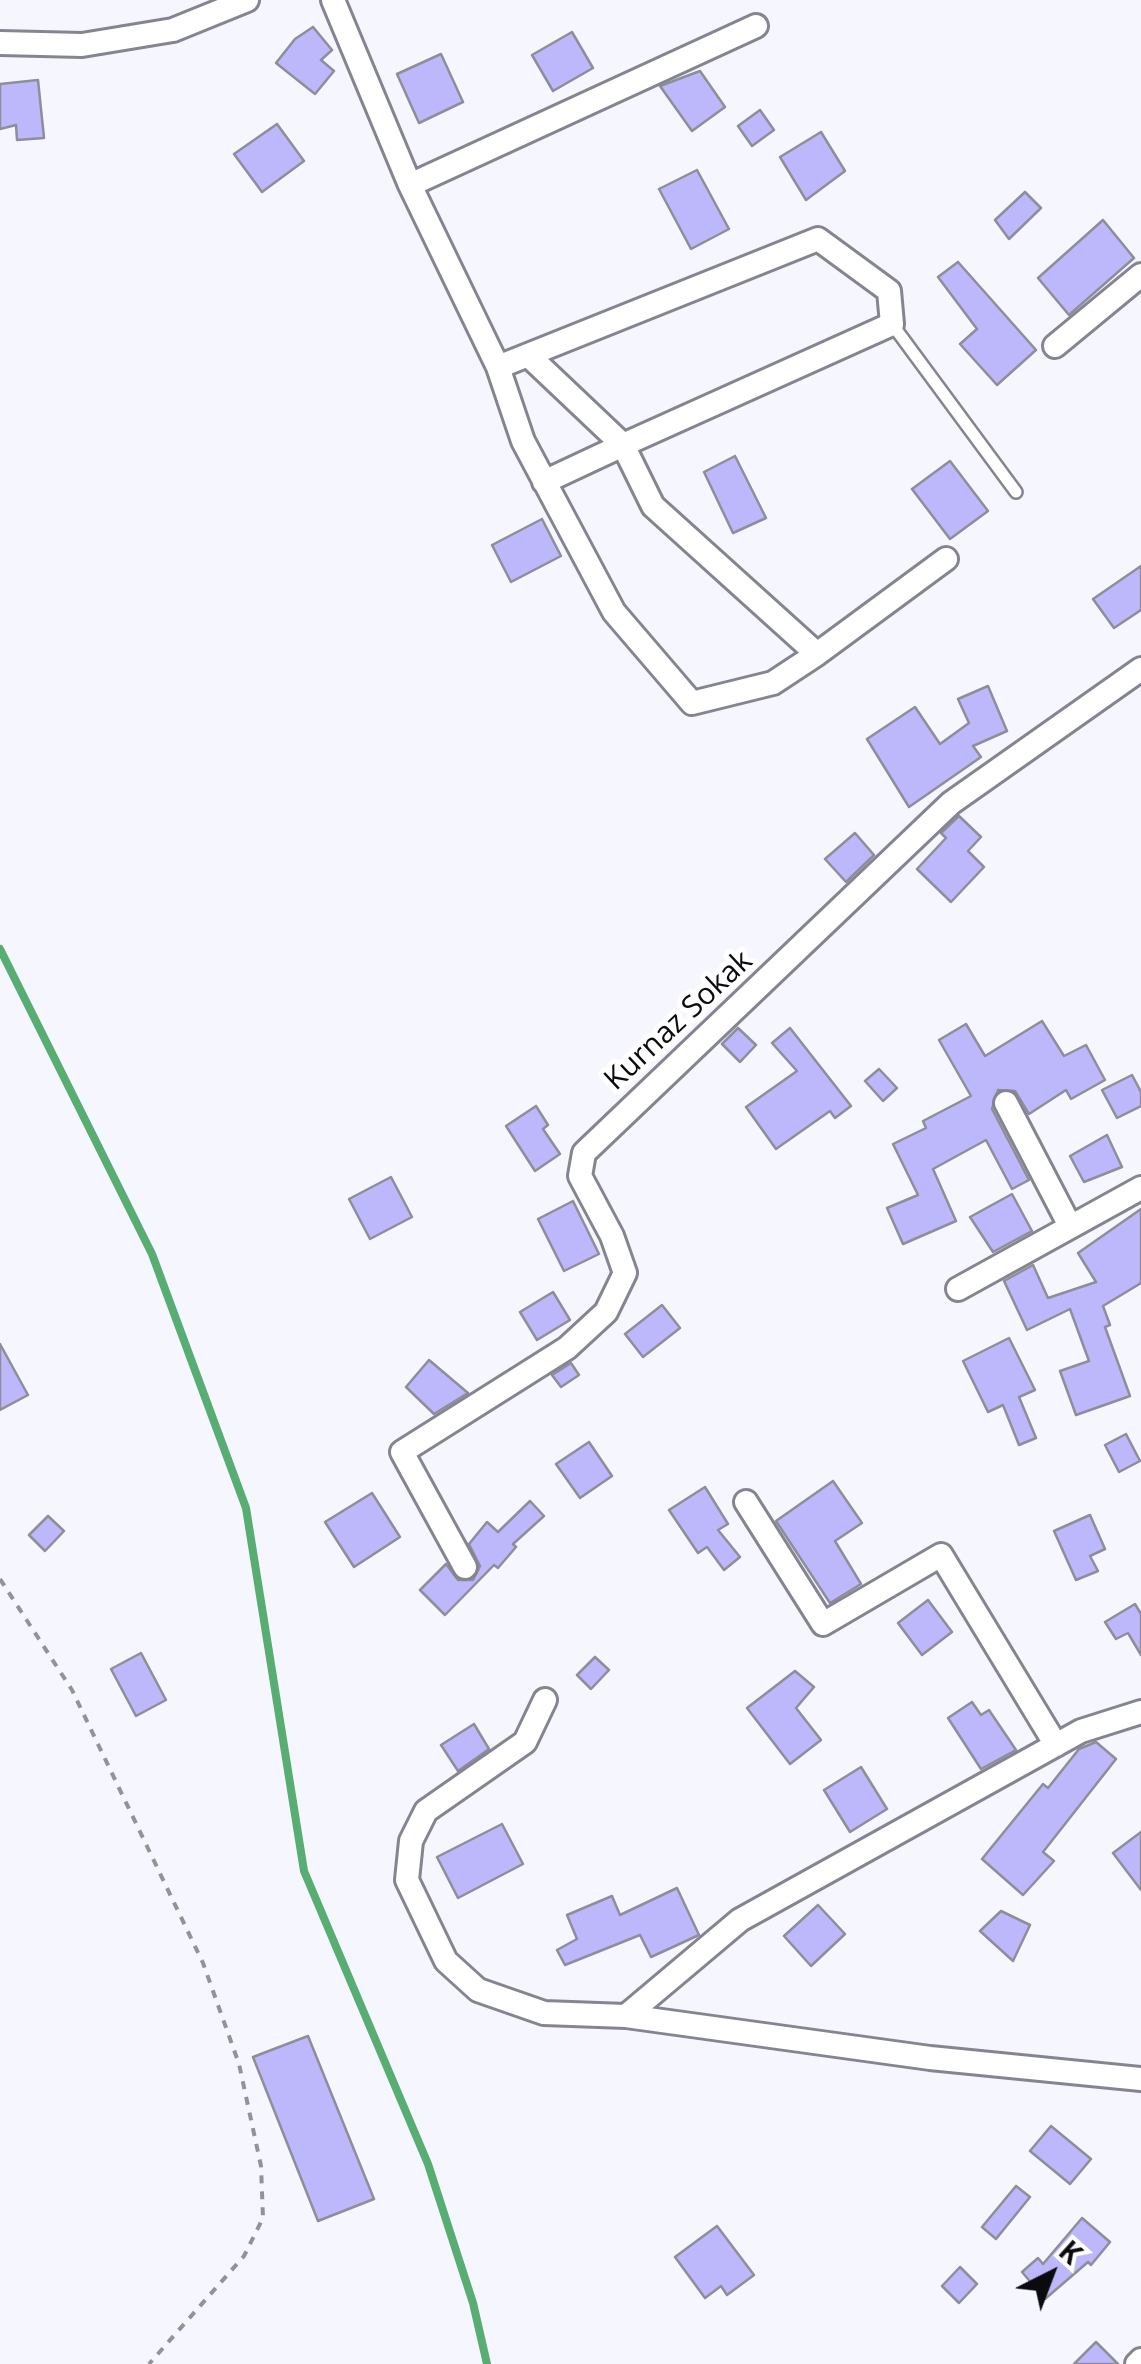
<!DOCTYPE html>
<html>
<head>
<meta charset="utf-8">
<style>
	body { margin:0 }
	#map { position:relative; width:1141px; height:2364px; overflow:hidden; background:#f6f6fe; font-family:"Open Sans",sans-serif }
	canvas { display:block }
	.north { position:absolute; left:1001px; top:2224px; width:100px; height:100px; -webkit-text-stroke:8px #fff; paint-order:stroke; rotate:42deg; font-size:28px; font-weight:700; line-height:40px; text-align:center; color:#0b0b0f }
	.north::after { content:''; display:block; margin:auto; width:35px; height:45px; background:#0b0b0f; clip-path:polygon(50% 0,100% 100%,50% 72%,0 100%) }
</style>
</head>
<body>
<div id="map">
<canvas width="1141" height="2364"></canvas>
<div class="north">K</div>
</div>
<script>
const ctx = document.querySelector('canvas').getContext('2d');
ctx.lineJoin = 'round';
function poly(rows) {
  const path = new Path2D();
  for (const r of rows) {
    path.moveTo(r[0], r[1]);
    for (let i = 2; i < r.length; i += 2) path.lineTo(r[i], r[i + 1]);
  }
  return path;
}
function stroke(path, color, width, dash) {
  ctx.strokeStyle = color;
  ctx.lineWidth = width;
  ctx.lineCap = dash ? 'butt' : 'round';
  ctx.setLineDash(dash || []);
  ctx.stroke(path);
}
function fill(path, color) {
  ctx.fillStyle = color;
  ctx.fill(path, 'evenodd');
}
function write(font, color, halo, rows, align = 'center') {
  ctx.font = font + ' "Open Sans",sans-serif';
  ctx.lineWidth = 10;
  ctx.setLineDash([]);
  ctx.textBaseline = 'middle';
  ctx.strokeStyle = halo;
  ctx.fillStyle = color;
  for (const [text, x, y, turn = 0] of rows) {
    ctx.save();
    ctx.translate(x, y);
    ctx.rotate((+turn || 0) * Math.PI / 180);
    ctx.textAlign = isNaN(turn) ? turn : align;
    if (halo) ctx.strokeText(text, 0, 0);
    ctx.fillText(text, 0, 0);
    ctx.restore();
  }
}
stroke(poly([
	[0,949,152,1254,246,1508,304,1871,428,2164,473,2303,487,2364]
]), '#57ad72', 8);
const building = poly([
	[313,27,332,50,321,60,334,71,315,94,276,63,295,39,313,27],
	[572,32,593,68,553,91,532,55,572,32],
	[441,54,463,102,419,123,397,74,441,54],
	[700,71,725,107,692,131,660,86,700,71],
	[38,80,44,138,17,140,16,125,0,129,0,84,38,80],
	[760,110,774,130,752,146,738,126,760,110],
	[277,124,304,161,262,192,234,154,277,124],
	[821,132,845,171,806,200,780,157,821,132],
	[697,170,729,229,691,249,659,189,697,170],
	[1025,192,1041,208,1009,239,995,220,1025,192],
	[1103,220,1134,258,1069,315,1038,278,1103,220],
	[958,262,1036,350,997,385,960,344,977,329,938,277,958,262],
	[735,456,766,518,733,533,704,472,735,456],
	[950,461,988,511,950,539,912,489,950,461],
	[542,519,561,556,511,582,492,545,542,519],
	[1141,566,1141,610,1114,628,1093,599,1141,566],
	[988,686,1007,731,973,746,981,757,909,807,867,739,915,707,940,744,969,723,958,699,988,686],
	[959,816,981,837,968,851,984,867,951,902,917,869,946,838,941,833,959,816],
	[855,833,874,855,846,882,825,859,855,833],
	[1042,1021,1064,1056,1086,1045,1105,1080,1071,1099,1066,1090,1029,1114,1015,1091,998,1090,992,1109,1029,1180,1012,1189,986,1140,933,1169,956,1221,903,1244,887,1208,918,1195,893,1144,926,1128,923,1121,971,1096,939,1040,966,1024,985,1056,1042,1021],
	[738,1028,756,1045,740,1062,722,1044,738,1028],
	[790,1028,851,1106,835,1118,830,1111,776,1149,746,1107,797,1071,772,1043,790,1028],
	[879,1069,897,1088,883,1101,865,1081,879,1069],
	[1132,1075,1141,1092,1141,1106,1117,1118,1102,1090,1132,1075],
	[536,1106,548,1125,543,1129,560,1154,535,1171,506,1126,536,1106],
	[1107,1135,1122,1167,1084,1182,1070,1156,1107,1135],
	[391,1177,412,1217,370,1239,349,1199,391,1177],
	[1012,1194,1032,1231,993,1252,970,1217,1012,1194],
	[573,1201,599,1254,564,1271,538,1219,573,1201],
	[1141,1209,1141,1283,1103,1306,1110,1325,1105,1327,1130,1396,1076,1415,1060,1371,1089,1361,1070,1309,1027,1330,1004,1281,1033,1265,1048,1298,1096,1282,1078,1253,1141,1209],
	[553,1292,570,1320,537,1340,520,1312,553,1292],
	[662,1305,680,1328,643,1357,625,1334,662,1305],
	[1009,1338,1035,1390,1019,1397,1036,1438,1019,1445,1003,1405,988,1412,963,1361,1009,1338],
	[0,1344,28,1395,0,1410,0,1344],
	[429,1360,468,1393,434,1414,406,1387,429,1360],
	[571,1363,579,1375,561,1387,552,1375,571,1363],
	[1126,1434,1140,1461,1119,1472,1105,1445,1126,1434],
	[589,1442,612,1476,580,1498,556,1464,589,1442],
	[833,1481,862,1523,835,1541,861,1584,830,1603,776,1521,833,1481],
	[705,1487,728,1524,718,1530,740,1557,724,1570,707,1547,698,1553,669,1510,705,1487],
	[372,1493,400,1537,354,1567,325,1522,372,1493],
	[530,1501,544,1516,513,1544,516,1547,498,1568,494,1565,445,1615,420,1590,446,1564,458,1580,473,1580,480,1566,469,1544,487,1522,498,1532,530,1501],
	[1090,1515,1105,1549,1090,1556,1098,1571,1076,1580,1054,1531,1090,1515],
	[48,1516,64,1531,45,1551,29,1535,48,1516],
	[928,1600,952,1632,922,1655,898,1623,928,1600],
	[1135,1604,1141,1614,1141,1655,1128,1633,1116,1639,1105,1622,1135,1604],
	[141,1653,166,1700,136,1716,111,1669,141,1653],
	[595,1657,609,1670,591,1689,577,1675,595,1657],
	[795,1671,814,1687,796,1708,821,1740,790,1764,747,1708,795,1671],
	[972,1702,981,1715,989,1710,1016,1750,981,1769,948,1718,972,1702],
	[474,1724,489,1749,458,1771,441,1745,474,1724],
	[1096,1742,1116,1759,1043,1852,1054,1861,1023,1895,982,1859,1043,1784,1048,1788,1079,1749,1096,1742],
	[861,1767,887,1809,850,1832,824,1790,861,1767],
	[502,1824,523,1864,458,1898,437,1857,502,1824],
	[1141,1832,1141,1890,1113,1853,1141,1832],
	[677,1888,699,1935,651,1957,640,1935,565,1965,557,1950,577,1939,567,1915,612,1896,620,1915,677,1888],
	[818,1905,845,1934,811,1966,784,1936,818,1905],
	[1001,1911,1030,1925,1013,1961,980,1931,1001,1911],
	[308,2036,374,2199,318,2221,253,2057,308,2036],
	[1051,2126,1091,2159,1070,2184,1030,2151,1051,2126],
	[1016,2186,1030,2197,996,2239,982,2227,1016,2186],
	[1082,2218,1110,2242,1091,2265,1088,2262,1045,2299,1022,2272,1038,2258,1043,2264,1082,2218],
	[717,2226,754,2275,727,2295,721,2286,705,2298,675,2257,717,2226],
	[960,2267,977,2284,959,2303,942,2286,960,2267],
	[1096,2342,1118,2364,1074,2364,1096,2342]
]);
fill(building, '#bdb7fc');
stroke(building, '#8e8e9a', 2.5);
const lane = poly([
	[892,324,1016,492]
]);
const street = poly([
	[333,0,410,185,498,367,523,441,614,612,692,703,773,683,817,654,653,506,623,445,892,324,889,291,818,239,498,367],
	[0,43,82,45,173,30,247,0],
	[410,185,756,26],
	[1055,346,1141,275],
	[528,355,623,445,544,482],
	[817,654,946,559],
	[1006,1103,1070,1226],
	[958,1289,1141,1188],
	[746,1502,823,1624,941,1555,1056,1745],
	[465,1567,402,1452,567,1348,606,1312,625,1273,612,1236,580,1176,584,1153,951,803,1141,669],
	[545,1700,525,1742,426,1811,411,1841,407,1880,446,1961,478,1990,544,2013,626,2016,930,2058,1141,2079],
	[626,2016,740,1920,1081,1731,1141,1712],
	[1137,2364,1141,2360]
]);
stroke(lane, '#858591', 16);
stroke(street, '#858591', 28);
stroke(poly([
	[0,1579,72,1690,203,1963,239,2064,261,2166,263,2218,244,2256,149,2364]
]), '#929298', 4, [8, 8]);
stroke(lane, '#fff', 11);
stroke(street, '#fff', 22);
write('30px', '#0b0b0f', '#fff', [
	["Kurnaz Sokak",679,1021,-43]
]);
</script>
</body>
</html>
